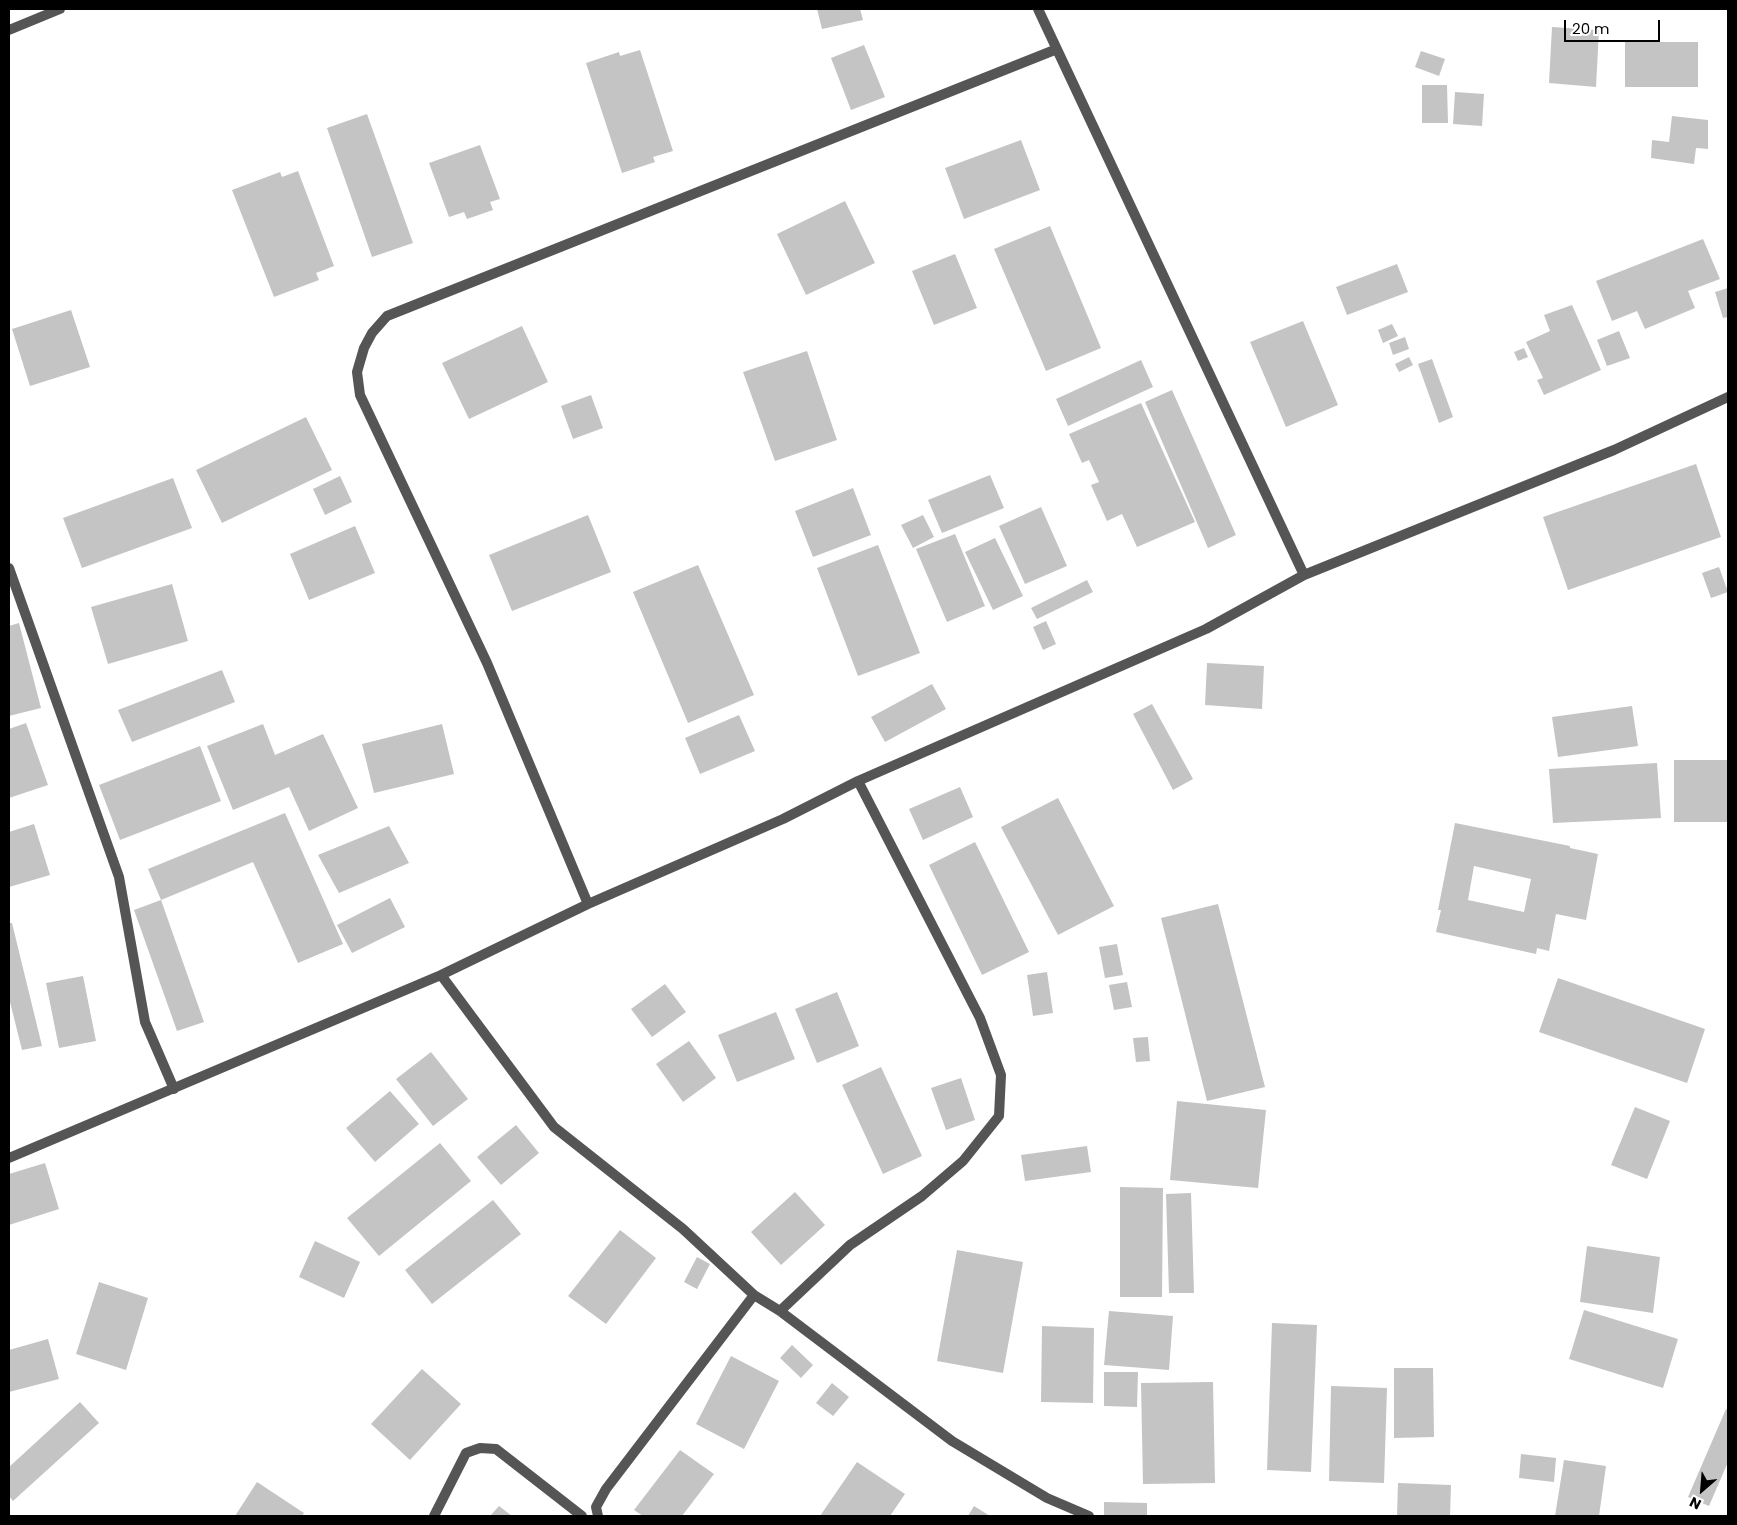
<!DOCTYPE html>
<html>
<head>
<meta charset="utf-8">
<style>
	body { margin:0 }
	#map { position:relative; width:1737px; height:1525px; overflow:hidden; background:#fff; font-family:Poppins,sans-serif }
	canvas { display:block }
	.frame { position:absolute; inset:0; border:10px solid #000; pointer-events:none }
	.north { position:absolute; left:1677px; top:1465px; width:50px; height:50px; -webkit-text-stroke:4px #fff; paint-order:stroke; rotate:207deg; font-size:14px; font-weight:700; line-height:20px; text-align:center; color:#000 }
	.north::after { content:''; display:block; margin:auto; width:18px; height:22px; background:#000; clip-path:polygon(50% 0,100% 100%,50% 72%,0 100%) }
	.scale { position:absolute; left:1564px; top:20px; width:96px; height:22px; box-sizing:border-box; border:2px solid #000; border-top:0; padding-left:6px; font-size:15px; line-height:18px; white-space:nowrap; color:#000; -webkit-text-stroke:4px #fff; paint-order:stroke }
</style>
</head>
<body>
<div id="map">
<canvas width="1737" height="1525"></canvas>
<div class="frame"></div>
<div class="north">N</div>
<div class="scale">20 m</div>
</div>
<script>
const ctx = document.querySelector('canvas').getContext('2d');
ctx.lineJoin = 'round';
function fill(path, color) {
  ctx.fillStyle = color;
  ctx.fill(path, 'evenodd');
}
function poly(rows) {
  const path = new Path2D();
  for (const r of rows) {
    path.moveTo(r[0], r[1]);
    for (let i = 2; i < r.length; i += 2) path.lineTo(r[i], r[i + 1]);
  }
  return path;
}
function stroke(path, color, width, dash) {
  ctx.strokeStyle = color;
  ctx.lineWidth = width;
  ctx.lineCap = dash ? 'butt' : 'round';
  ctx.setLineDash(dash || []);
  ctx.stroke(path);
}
fill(poly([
	[817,9,860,9,863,20,822,29],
	[1552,27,1599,30,1596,87,1549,83],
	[1625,42,1698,42,1698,87,1625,87],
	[864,45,885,97,851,110,831,58],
	[640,50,673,151,653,157,655,162,622,173,586,63,619,52,620,56],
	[1421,51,1445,59,1439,76,1415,67],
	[1422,85,1447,85,1448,123,1422,123],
	[1455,92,1484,94,1482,126,1453,124],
	[367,114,413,243,372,257,327,128],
	[1672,116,1708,120,1708,149,1696,148,1694,164,1651,158,1652,140,1669,142],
	[1021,140,1040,190,964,219,945,168],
	[480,145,500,199,490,202,493,210,467,219,464,212,449,217,429,163],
	[298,171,334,266,316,273,319,280,274,297,232,190,280,172,282,177],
	[845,201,875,263,806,295,777,234],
	[1050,226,1101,348,1046,371,994,249],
	[1703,239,1720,279,1688,291,1695,308,1645,329,1637,311,1612,321,1596,281],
	[955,254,977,308,934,325,912,271],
	[1397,264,1408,292,1347,315,1336,287],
	[1728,288,1728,317,1723,318,1715,292],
	[1572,305,1601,370,1544,395,1537,380,1543,378,1526,342,1550,331,1544,315],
	[71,310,90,367,30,386,12,329],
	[1303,321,1338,405,1286,427,1250,342],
	[1392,324,1398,336,1383,343,1378,330],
	[522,326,548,382,469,419,442,363],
	[1619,331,1630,358,1607,366,1597,340],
	[1405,337,1409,349,1393,355,1389,343],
	[1524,348,1528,357,1518,361,1514,352],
	[807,351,837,440,775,461,743,372],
	[1409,357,1413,365,1399,372,1395,364],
	[1432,359,1453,417,1439,423,1418,364],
	[1141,360,1153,387,1068,426,1056,399],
	[1172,390,1236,535,1208,548,1145,402],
	[591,395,603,428,573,439,561,406],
	[1141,403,1195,522,1137,547,1122,514,1107,521,1091,485,1099,482,1089,460,1082,463,1069,434],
	[306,417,332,470,222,523,196,470],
	[1696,464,1721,537,1568,590,1543,517],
	[990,475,1004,508,942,533,928,500],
	[340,476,352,502,325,515,313,489],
	[173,478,192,528,82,568,63,518],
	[853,488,871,535,813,557,795,511],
	[1041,507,1067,566,1025,584,999,526],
	[588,515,611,572,512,611,489,555],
	[923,515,934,537,913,548,901,525],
	[355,526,375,573,309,600,290,554],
	[955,534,985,606,947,622,916,549],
	[995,538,1023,596,993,610,965,552],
	[878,545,920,653,858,676,817,568],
	[698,565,754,695,688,723,633,592],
	[1719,567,1728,592,1711,598,1702,573],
	[1087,580,1093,592,1037,619,1031,608],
	[172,584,188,641,108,664,91,607],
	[1046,621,1056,644,1043,650,1033,627],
	[19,623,41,708,9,716,9,626],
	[1207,663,1264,666,1262,709,1205,705],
	[222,670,235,702,132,742,118,710],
	[932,684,946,709,885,742,871,717],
	[1152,704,1193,779,1173,790,1133,714],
	[1632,706,1638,746,1558,757,1552,717],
	[739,715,755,751,700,774,685,738],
	[26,723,48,785,9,798,9,729],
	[263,724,275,755,323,734,358,808,309,831,289,787,233,810,207,746],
	[442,724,454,774,374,793,362,744],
	[200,746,221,801,120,840,99,785],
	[1674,760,1728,760,1728,822,1674,822],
	[1657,763,1661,818,1553,823,1549,769],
	[960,787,973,817,923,840,909,809],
	[1058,798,1114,906,1058,935,1001,827],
	[285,813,343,944,298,963,253,862,161,900,148,869],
	[1455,823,1570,846,1570,848,1598,854,1586,920,1556,914,1549,951,1537,948,1536,954,1436,932,1441,910,1438,910],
	[1474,866,1531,879,1524,912,1468,900],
	[34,824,50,875,9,887,9,832],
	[389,826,409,863,339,893,318,855],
	[975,842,1029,952,982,975,929,865],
	[390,898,405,927,352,953,337,925],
	[161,900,204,1022,177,1031,134,910],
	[1218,904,1265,1087,1207,1101,1161,918],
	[9,923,12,923,42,1046,22,1050,9,998],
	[1117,944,1123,975,1105,978,1099,947],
	[1047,972,1053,1013,1033,1016,1027,975],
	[83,976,96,1041,59,1048,46,983],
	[1558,978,1705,1029,1687,1083,1539,1032],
	[1127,982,1132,1007,1114,1010,1109,985],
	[665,984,686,1012,652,1037,631,1009],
	[837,992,859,1046,817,1063,795,1009],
	[776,1012,795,1059,737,1082,718,1035],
	[1148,1037,1150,1061,1136,1062,1133,1038],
	[689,1041,716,1078,683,1102,656,1064],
	[431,1052,468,1099,433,1126,396,1079],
	[881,1067,922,1156,883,1174,842,1085],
	[961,1078,975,1120,946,1130,931,1088],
	[390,1091,419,1124,375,1162,346,1128],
	[1177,1101,1266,1110,1258,1188,1170,1180],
	[1635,1107,1670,1121,1647,1179,1611,1165],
	[516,1125,539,1153,501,1185,477,1157],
	[440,1143,471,1181,379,1256,347,1218],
	[1087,1146,1091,1172,1025,1181,1021,1155],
	[45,1163,59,1209,9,1225,9,1174],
	[1120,1187,1163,1188,1162,1297,1120,1297],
	[795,1192,825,1225,781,1265,751,1232],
	[1191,1193,1194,1293,1169,1293,1166,1194],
	[493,1200,521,1234,432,1304,405,1270],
	[620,1230,656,1258,606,1324,568,1296],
	[315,1241,360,1262,344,1298,299,1277],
	[1587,1246,1660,1257,1653,1313,1580,1302],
	[957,1250,1023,1262,1003,1373,937,1361],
	[697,1257,710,1264,697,1289,684,1282],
	[99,1282,148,1298,126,1370,76,1354],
	[1584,1310,1678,1339,1663,1388,1569,1359],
	[1109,1311,1173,1316,1169,1370,1104,1365],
	[1272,1323,1317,1325,1311,1472,1267,1470],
	[1042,1326,1094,1328,1093,1403,1041,1402],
	[48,1339,59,1379,9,1392,9,1350],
	[792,1345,813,1365,801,1378,780,1358],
	[731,1356,779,1381,744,1449,696,1424],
	[1394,1368,1433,1368,1434,1437,1394,1438],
	[422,1369,461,1404,410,1460,371,1424],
	[1104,1372,1138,1372,1137,1407,1104,1406],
	[1213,1382,1215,1483,1143,1484,1141,1383],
	[832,1383,849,1397,833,1416,816,1403],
	[1331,1386,1387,1388,1384,1483,1329,1481],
	[80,1402,99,1423,13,1501,9,1496,9,1467],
	[1726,1409,1728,1410,1728,1462,1709,1506,1688,1497],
	[680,1450,714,1474,682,1516,643,1516,634,1510],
	[1521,1454,1556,1458,1554,1482,1519,1478],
	[1564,1460,1606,1466,1599,1516,1555,1516],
	[857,1462,905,1494,890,1516,820,1516],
	[257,1482,304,1513,302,1516,235,1516],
	[1398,1483,1451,1485,1450,1516,1397,1516],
	[1104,1502,1147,1503,1147,1516,1104,1516],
	[499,1506,512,1516,490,1516],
	[974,1506,990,1516,968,1516]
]), '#c4c4c4');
stroke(poly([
	[1038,9,1304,575],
	[9,30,60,9],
	[9,568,119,877,145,1022,174,1089],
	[588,904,487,663,360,395,357,372,364,348,372,333,387,316,1057,49],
	[441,975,554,1127,683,1229,754,1295,780,1311,952,1441,1047,1498,1089,1516],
	[9,1158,441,975,588,904,783,819,858,781,1206,629,1304,575,1614,450,1728,397],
	[780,1311,850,1245,922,1196,963,1161,999,1116,1001,1075,980,1018,858,781],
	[434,1516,466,1453,480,1448,496,1449,582,1516],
	[598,1516,596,1507,606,1489,754,1295]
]), '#555', 10);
</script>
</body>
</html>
